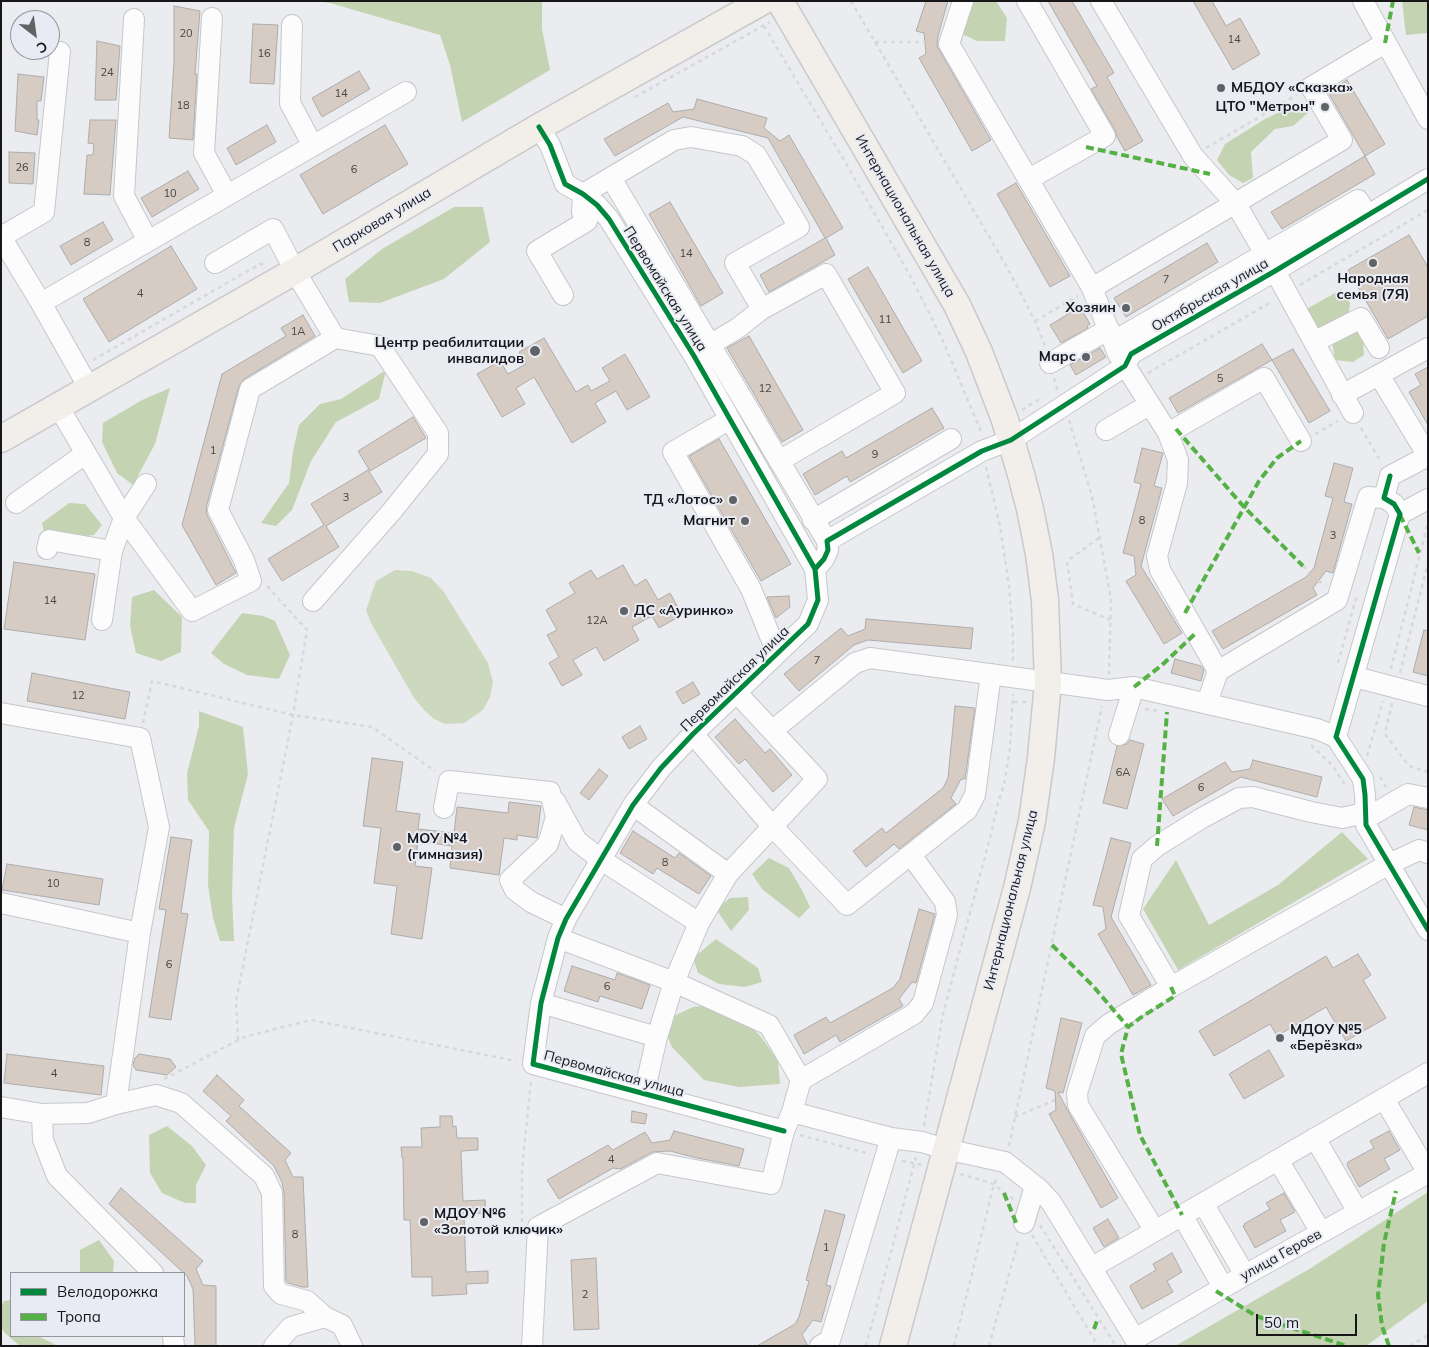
<!DOCTYPE html>
<html>
<head>
<meta charset="utf-8">
<style>
	body { margin:0 }
	#map { position:relative; width:1429px; height:1347px; overflow:hidden; background:#ebecf0; font-family:Mulish,sans-serif }
	canvas { display:block }
	.frame { position:absolute; inset:0; border:2px solid #17171a; pointer-events:none }
	.legend { position:absolute; left:10px; top:1272px; width:175px; height:65px; box-sizing:border-box; background:#e8ebf3; border:1px solid #94969c; margin:0; padding:6px 9px; list-style:none; font-size:15px; color:#17171a }
	.legend li { display:flex; align-items:center; gap:10px; height:25px }
	.legend b { width:25px; border:1px solid #94969c }
	.north { position:absolute; left:10px; top:10px; width:50px; height:50px; box-sizing:border-box; background:#e8ebf3; border:1px solid #94969c; border-radius:50%; rotate:150deg; font-size:14px; font-weight:700; line-height:20px; text-align:center; color:#17171a }
	.north::after { content:''; display:block; margin:auto; width:18px; height:22px; background:#616265; clip-path:polygon(50% 0,100% 100%,50% 72%,0 100%) }
	.scale { position:absolute; left:1256px; top:1314px; width:101px; height:22px; box-sizing:border-box; border:2px solid #17171a; border-top:0; padding-left:6px; font-size:15px; line-height:18px; white-space:nowrap; color:#17171a; -webkit-text-stroke:4px #e8ebf3; paint-order:stroke }
</style>
</head>
<body>
<div id="map">
<canvas width="1429" height="1347"></canvas>
<div class="frame"></div>
<ul class="legend">
<li><b style="height:6px;background:#00873e"></b>Велодорожка</li>
<li><b style="height:6px;background:#55b145"></b>Тропа</li>
</ul>
<div class="north">С</div>
<div class="scale">50 m</div>
</div>
<script>
const ctx = document.querySelector('canvas').getContext('2d');
ctx.lineJoin = 'round';
function fill(path, color) {
  ctx.fillStyle = color;
  ctx.fill(path, 'evenodd');
}
function poly(rows) {
  const path = new Path2D();
  for (const r of rows) {
    path.moveTo(r[0], r[1]);
    for (let i = 2; i < r.length; i += 2) path.lineTo(r[i], r[i + 1]);
  }
  return path;
}
function stroke(path, color, width, dash) {
  ctx.strokeStyle = color;
  ctx.lineWidth = width;
  ctx.lineCap = dash ? 'butt' : 'round';
  ctx.setLineDash(dash || []);
  ctx.stroke(path);
}
function write(font, color, halo, rows, align = 'center') {
  ctx.font = font + ' Mulish,sans-serif';
  ctx.lineWidth = 4;
  ctx.setLineDash([]);
  ctx.textBaseline = 'middle';
  ctx.strokeStyle = halo;
  ctx.fillStyle = color;
  for (const [text, x, y, turn = 0] of rows) {
    ctx.save();
    ctx.translate(x, y);
    ctx.rotate((+turn || 0) * Math.PI / 180);
    ctx.textAlign = isNaN(turn) ? turn : align;
    if (halo) ctx.strokeText(text, 0, 0);
    ctx.fillText(text, 0, 0);
    ctx.restore();
  }
}
fill(poly([
	[395,570,412,571,431,578,444,592,488,663,493,682,490,697,483,710,464,723,445,724,434,719,424,710,414,698,371,623,366,610,376,581]
]), '#ccd9bf');
fill(poly([
	[316,1,542,1,542,29,550,70,462,122,450,65,440,35,330,3],
	[968,1,996,1,1007,18,1005,41,977,41,962,34],
	[1402,1,1428,1,1428,33,1406,35],
	[1296,104,1309,112,1293,126,1275,129,1251,152,1253,178,1243,183,1229,175,1217,160,1225,144,1265,119],
	[454,207,483,207,490,242,444,279,380,303,349,302,345,279,382,249],
	[1342,289,1350,303,1349,312,1343,321,1319,329,1312,324,1305,310],
	[1349,329,1363,334,1364,355,1353,362,1335,360,1332,341],
	[386,370,379,399,336,422,311,461,292,510,276,526,261,523,289,483,293,451,299,425,320,404,341,399],
	[170,388,155,444,133,485,117,473,102,442,103,423,142,400],
	[69,503,85,504,102,525,94,535,73,538,44,532,42,523],
	[154,590,182,617,181,652,161,661,136,653,130,626,132,597],
	[242,613,263,616,275,621,290,655,279,679,247,675,224,664,211,653],
	[199,711,243,727,248,774,234,828,232,896,234,941,220,941,213,918,208,885,209,831,188,800,187,773,199,726],
	[1342,832,1368,859,1178,970,1143,909,1176,860,1209,925,1278,885],
	[769,858,789,868,802,890,810,907,799,918,762,889,752,874],
	[748,897,749,910,731,931,716,909,730,898],
	[716,939,758,968,762,982,745,987,719,984,698,973,693,958],
	[715,1005,744,1019,762,1038,778,1061,780,1084,739,1087,704,1080,672,1047,663,1026,672,1017,693,1007],
	[167,1126,192,1146,206,1165,196,1185,196,1203,185,1203,162,1193,150,1173,149,1135],
	[1428,1192,1428,1301,1366,1346,1175,1346,1311,1268],
	[99,1240,114,1261,113,1273,80,1273,80,1250],
	[11,1300,11,1336,38,1336,58,1346,20,1346,6,1334,1,1328,1,1306,4,1301]
]), '#c4d4b3');
const building = poly([
	[926,1,948,1,938,36,937,46,991,140,972,151,919,58,926,54,924,33,916,31,926,1],
	[1048,1,1072,1,1114,73,1107,77,1143,141,1125,151,1117,137,1115,130,1091,89,1097,86,1048,1],
	[1193,1,1212,1,1226,26,1240,18,1260,54,1233,70,1193,1],
	[174,6,200,11,195,74,197,74,193,140,169,138,174,62,174,6],
	[253,24,278,25,274,84,250,83,253,24],
	[97,41,120,46,116,100,95,100,97,41],
	[359,71,370,89,322,117,312,98,359,71],
	[18,74,44,77,41,101,37,101,37,120,39,120,37,135,15,131,18,74],
	[1347,80,1385,144,1365,156,1328,92,1347,80],
	[697,99,767,118,764,128,780,141,789,135,843,228,826,238,835,255,769,292,760,275,825,238,768,138,683,117,615,156,604,139,668,103,673,112,694,109,697,99],
	[90,120,116,120,110,195,84,194,87,155,93,155,94,144,88,143,90,120],
	[267,125,276,142,236,165,227,148,267,125],
	[385,125,408,164,323,214,300,175,385,125],
	[9,152,35,153,33,184,9,183,9,152],
	[1365,156,1375,174,1282,229,1271,212,1365,156],
	[188,171,199,189,152,217,141,198,188,171],
	[1016,183,1070,276,1050,287,997,194,1016,183],
	[670,202,723,293,701,306,649,214,670,202],
	[103,222,113,240,71,265,60,246,103,222],
	[1409,235,1428,267,1428,316,1388,339,1348,270,1409,235],
	[1207,243,1218,262,1126,317,1114,298,1207,243],
	[171,246,197,289,109,342,83,299,171,246],
	[868,267,922,361,903,373,848,279,868,267],
	[1080,307,1090,324,1087,326,1088,328,1061,343,1050,325,1080,307],
	[303,315,315,336,244,379,239,386,206,508,207,515,236,573,216,585,182,525,222,374,286,336,281,328,303,315],
	[749,336,803,430,782,442,727,348,749,336],
	[544,338,576,392,588,385,591,391,610,381,602,368,625,354,650,397,627,410,616,391,595,403,606,422,572,443,534,377,516,388,525,404,502,417,477,374,500,361,508,374,526,364,519,352,544,338],
	[1262,344,1272,360,1178,413,1169,398,1262,344],
	[1100,348,1106,357,1076,375,1070,365,1100,348],
	[1293,349,1330,411,1309,423,1272,360,1293,349],
	[1428,367,1428,425,1409,392,1421,385,1415,374,1428,367],
	[932,408,944,428,850,482,847,476,815,495,803,474,842,451,846,458,932,408],
	[413,417,426,438,370,471,358,451,413,417],
	[719,439,791,564,761,581,689,456,719,439],
	[1142,448,1163,453,1154,486,1162,488,1141,566,1182,633,1164,644,1126,581,1136,575,1134,556,1123,553,1141,484,1134,482,1142,448],
	[1334,463,1353,468,1344,502,1352,504,1333,573,1326,571,1313,588,1317,595,1223,649,1212,631,1306,577,1314,568,1333,498,1325,496,1334,463],
	[368,470,382,492,326,526,339,547,282,581,268,559,324,525,311,504,368,470],
	[14,562,95,574,85,640,4,629,14,562],
	[623,565,635,586,646,579,658,600,670,593,682,615,659,628,652,616,632,627,639,640,604,661,596,647,573,660,582,675,562,686,549,663,559,657,547,635,557,630,546,610,575,593,569,583,591,570,597,579,623,565],
	[789,596,790,607,776,618,767,597,789,596],
	[866,619,973,628,971,649,868,640,854,645,799,691,784,674,841,628,848,636,865,629,866,619],
	[1424,630,1428,631,1428,676,1413,672,1424,630],
	[1175,659,1201,666,1204,670,1201,681,1171,673,1175,659],
	[32,673,130,692,125,719,27,701,32,673],
	[693,682,700,694,683,704,676,692,693,682],
	[955,706,975,708,965,779,961,779,951,798,956,804,899,849,894,844,866,867,853,851,882,828,886,833,943,788,948,778,955,706],
	[735,719,765,753,770,749,792,775,773,792,745,759,739,764,715,737,735,719],
	[640,726,647,739,629,749,622,737,640,726],
	[1130,740,1144,744,1127,809,1103,803,1117,746,1127,744,1130,740],
	[372,758,403,762,396,811,420,814,418,829,454,833,457,807,508,813,509,802,541,806,537,838,517,835,517,840,504,838,499,875,450,868,452,846,418,841,415,866,432,868,422,939,391,934,397,886,374,883,381,828,363,826,372,758],
	[1253,760,1322,777,1317,797,1241,777,1173,816,1162,799,1225,762,1232,772,1250,769,1253,760],
	[599,769,608,776,589,800,580,793,599,769],
	[1414,807,1428,810,1428,830,1409,825,1414,807],
	[633,831,675,858,679,853,711,876,699,894,657,868,653,874,620,853,633,831],
	[171,837,192,840,181,913,188,914,171,1020,149,1017,166,910,159,909,171,837],
	[1111,838,1131,843,1111,917,1151,985,1133,995,1098,934,1106,929,1103,907,1093,905,1111,838],
	[7,864,103,879,99,905,2,890,7,864],
	[919,909,935,914,916,983,912,982,899,999,903,1006,840,1042,836,1035,804,1054,794,1035,826,1017,830,1023,893,988,900,979,919,909],
	[1358,954,1371,975,1363,980,1386,1018,1346,1041,1326,1007,1277,1036,1270,1024,1214,1056,1199,1031,1326,956,1333,968,1358,954],
	[572,966,615,980,617,973,650,985,642,1009,600,996,598,1002,564,991,572,966],
	[1061,1018,1082,1023,1063,1093,1058,1092,1068,1111,1118,1198,1101,1208,1049,1114,1056,1110,1055,1091,1046,1088,1061,1018],
	[1269,1050,1284,1076,1244,1099,1229,1074,1269,1050],
	[7,1054,104,1066,101,1095,4,1083,7,1054],
	[139,1054,170,1059,176,1067,167,1075,136,1070,133,1065,135,1058,139,1054],
	[217,1075,244,1100,239,1106,291,1153,285,1160,293,1177,303,1177,308,1287,302,1287,288,1283,286,1281,284,1193,282,1182,274,1166,226,1121,231,1116,203,1091,217,1075],
	[632,1111,647,1114,645,1124,631,1122,632,1111],
	[440,1116,452,1116,453,1127,456,1126,457,1138,478,1138,478,1150,461,1151,463,1201,485,1200,486,1213,464,1214,466,1272,488,1271,488,1283,466,1284,467,1294,432,1296,432,1277,412,1277,410,1220,404,1220,403,1158,402,1158,401,1147,422,1147,421,1128,440,1127,440,1116],
	[674,1131,744,1149,739,1166,697,1158,670,1151,652,1152,621,1169,613,1168,559,1199,547,1180,608,1145,613,1150,645,1132,652,1143,670,1140,674,1131],
	[1389,1131,1400,1150,1384,1159,1390,1169,1359,1187,1347,1165,1348,1162,1374,1148,1370,1141,1389,1131],
	[121,1188,203,1261,196,1269,203,1285,216,1286,216,1346,195,1346,193,1289,187,1276,109,1204,121,1188],
	[1284,1193,1295,1212,1280,1220,1286,1231,1255,1248,1243,1226,1245,1225,1244,1224,1270,1209,1266,1203,1284,1193],
	[825,1210,845,1215,826,1285,831,1286,821,1322,813,1320,802,1335,808,1346,757,1346,795,1324,799,1317,809,1281,806,1280,825,1210],
	[1108,1219,1119,1238,1104,1247,1093,1228,1108,1219],
	[1172,1253,1182,1272,1167,1281,1173,1292,1142,1309,1130,1287,1131,1285,1156,1270,1153,1264,1172,1253],
	[596,1258,599,1329,574,1330,571,1260,596,1258]
]);
fill(building, '#d6ccc3');
stroke(building, '#acacad', 1);
const minor = poly([
	[963,1,949,44,1092,288,1118,354,1168,433,1178,460,1177,483,1157,556,1160,570,1218,671],
	[1027,1,1105,136,1029,179],
	[1101,1,1193,156,1236,204,1275,271,1353,413],
	[1363,1,1428,119],
	[212,18,204,153,227,195],
	[134,19,124,196,148,241],
	[292,25,290,103,313,146],
	[539,127,550,145,565,184,583,194,597,205,609,219,694,356,815,569,818,600,808,624,693,734,661,768,633,805,566,919,558,938,541,1003,533,1064,784,1131],
	[611,178,827,541,828,550,824,559,815,569],
	[1092,288,1342,140,1311,87,1385,43],
	[563,295,537,251,587,221,582,212,583,194,674,140,691,137,742,146,756,155,799,227,735,263,762,309],
	[41,303,1,237,44,212,60,52],
	[1114,341,1358,200,1367,215],
	[1314,342,1361,318,1379,348],
	[711,344,738,328,762,309,826,274,895,393,779,461],
	[1050,363,1109,329],
	[1379,375,1428,456],
	[89,388,41,303,406,92],
	[1342,395,1428,348],
	[58,406,124,518,192,611,251,581,244,560,218,510,250,389,335,338,295,271,273,229,215,263],
	[730,419,673,452,751,589,777,653],
	[1106,430,1149,405],
	[1168,433,1264,378,1301,441],
	[1384,498,1390,476,1428,456],
	[16,503,85,454],
	[1400,514,1428,499],
	[813,520,951,439],
	[827,541,982,451,1011,440,1125,366,1131,354,1275,271,1428,179],
	[47,549,49,540,112,551],
	[313,601,392,511,438,454,438,433,380,346,335,338],
	[102,620,112,551,124,518,146,484],
	[1355,677,1428,696],
	[1207,703,1218,671,1337,600,1368,497,1384,498,1394,504,1400,514,1336,737,1363,779,1365,795,1366,825,1428,930],
	[1,713,140,738,159,827,140,933,116,1104],
	[772,731,855,663,870,658,1108,690,1134,687,1317,729,1336,737],
	[693,734,772,826,847,905,967,810,975,795,991,674],
	[1119,735,1134,687],
	[555,801,577,841,600,859,699,923],
	[633,805,728,874],
	[444,808,449,781,550,792,556,817,548,844,510,880,515,890,531,902,566,919],
	[1365,819,1408,794,1428,798],
	[1,903,140,933],
	[558,938,674,982,769,1025,801,1080],
	[1171,987,1129,916,1142,859,1157,846,1202,818,1239,798,1253,797,1311,812,1342,818,1364,813],
	[541,1003,657,1037],
	[644,1093,657,1037,674,982,699,923,728,874,817,779,736,692],
	[1384,1099,1428,1173],
	[1,1107,42,1114,88,1113,116,1104,156,1095,181,1103,264,1176,272,1193,274,1286,281,1294,307,1301,325,1317,291,1327,274,1346],
	[792,1112,801,1080,914,1014,923,1003,947,915,945,902,911,855],
	[42,1114,43,1140,57,1176,153,1273],
	[1315,1138,1358,1212],
	[1278,1160,1321,1232],
	[1203,1203,1245,1275],
	[1182,1215,1223,1287],
	[1024,1223,1035,1186],
	[1155,1231,1078,1105,1077,1093,1095,1036,1109,1024,1171,987,1389,864,1419,850,1428,853],
	[1091,1268,1428,1073],
	[325,1317,342,1325,352,1346],
	[173,1336,174,1346],
	[532,1346,538,1227,657,1163,771,1184,784,1131,792,1112,891,1138,922,1142,945,1149,1005,1162,1039,1189,1051,1202,1135,1339,1245,1275,1428,1173],
	[820,1346,830,1340,891,1138]
]);
const major = poly([
	[780,1,957,305,979,352,1005,420,1022,478,1030,509,1039,554,1045,600,1048,683,1041,758,1032,821,1017,888,893,1346],
	[1,439,295,271,539,127,763,1]
]);
stroke(minor, '#c6c7ca', 22);
stroke(major, '#c9c9cc', 29);
stroke(poly([
	[851,1,1008,269,1035,321,1046,348],
	[764,26,844,160,912,279,943,341,982,434],
	[875,42,925,42],
	[635,97,770,22],
	[1206,148,1297,95],
	[1300,285,1428,210],
	[1035,321,1078,296],
	[93,360,260,264,266,264],
	[1148,373,1273,301],
	[1054,378,1058,392],
	[1022,410,1043,397],
	[1069,420,1092,496,1111,599,1109,674],
	[1361,428,1381,462],
	[1315,434,1338,421],
	[986,467,1000,526,1009,586,1013,635,1013,661],
	[1099,538,1067,561,1073,604,1110,620],
	[1303,566,1310,572],
	[1318,581,1326,585],
	[1338,663,1356,598],
	[1391,669,1428,522],
	[1400,673,1428,563],
	[1014,702,1027,702],
	[1392,703,1385,734,1409,766,1428,772],
	[1145,709,1159,711],
	[143,723,152,681,293,715,372,727,435,771],
	[1311,745,1333,766,1347,788],
	[1367,756,1383,701],
	[1380,777,1386,787],
	[238,1040,236,1001,293,715,307,630,267,586],
	[164,1079,244,1037,311,1020,516,1061],
	[1015,1117,1055,1100],
	[924,1126,943,1014,991,834,998,803,1004,785,1010,748,1013,694],
	[800,1135,870,1154],
	[1009,1146,1102,706],
	[902,1161,923,1165],
	[960,1174,994,1184,1004,1193,1015,1200],
	[522,1222,522,1170,531,1080],
	[1040,1225,1116,1346],
	[1032,1235,1098,1346],
	[866,1346,916,1157],
	[954,1346,994,1184,998,1177],
	[989,1346,1019,1238],
	[1410,1346,1428,1335]
]), '#d7d8d9', 2.5, [4, 4]);
stroke(minor, '#fcfcfd', 20);
stroke(major, '#f2eee9', 26);
stroke(poly([
	[1385,43,1393,1],
	[1086,147,1210,174],
	[1176,429,1244,507,1303,566],
	[1400,515,1419,553],
	[1185,613,1259,481,1277,458,1301,441],
	[1134,687,1162,665,1196,633],
	[1157,846,1167,712],
	[1052,945,1093,986,1128,1027],
	[1171,987,1175,996,1143,1016,1128,1027,1121,1054,1140,1135,1182,1215],
	[1004,1193,1017,1225],
	[1216,1291,1256,1316,1347,1346],
	[1094,1329,1098,1318],
	[1389,1346,1382,1326,1378,1295,1384,1243,1396,1191]
]), '#55b145', 4, [8, 4]);
stroke(poly([
	[539,127,550,145,565,184,583,194,597,205,609,219,694,356,815,569,818,600,808,624,693,734,661,768,633,805,566,919,558,938,541,1003,533,1064,784,1131],
	[1390,476,1384,498,1394,504,1400,514,1336,737,1363,779,1365,795,1366,825,1428,930],
	[815,569,824,559,828,550,827,541,982,451,1011,440,1125,366,1131,354,1275,271,1428,179]
]), '#00873e', 5);
for (const [x, y, r, color] of [
	[1221,88,5,"#616265"],
	[1325,107,5,"#616265"],
	[1373,263,5,"#616265"],
	[1126,308,5,"#616265"],
	[535,351,6,"#616265"],
	[1086,357,5,"#616265"],
	[733,500,5,"#616265"],
	[745,521,5,"#616265"],
	[624,611,5,"#616265"],
	[397,847,5,"#616265"],
	[1280,1038,5,"#616265"],
	[424,1222,5,"#616265"]
]) {
  const dot = new Path2D();
  dot.arc(x, y, r, 0, 2 * Math.PI);
  ctx.fillStyle = color;
  ctx.fill(dot);
  stroke(dot, '#e8ebf3', 2);
}
write('11px', '#474444', null, [
	["20",186,34],
	["14",1234,40],
	["16",264,54],
	["24",107,73],
	["14",341,94],
	["18",183,106],
	["26",22,168],
	["6",354,170],
	["10",170,194],
	["8",87,243],
	["14",686,254],
	["7",1166,280],
	["4",140,294],
	["11",885,320],
	["1А",298,332],
	["5",1220,379],
	["12",765,389],
	["1",213,451],
	["9",875,455],
	["3",346,498],
	["8",1142,521],
	["3",1333,536],
	["14",50,601],
	["12А",597,621],
	["7",817,661],
	["12",78,696],
	["6А",1123,773],
	["6",1201,788],
	["8",665,863],
	["10",53,884],
	["6",169,965],
	["6",607,987],
	["4",54,1074],
	["4",611,1160],
	["8",295,1235],
	["1",826,1248],
	["2",585,1295]
]);
write('bold 14px', '#17171a', '#e8ebf3', [
	["МБДОУ «Сказка»",1231,88,"left"],
	["ЦТО \"Метрон\"",1315,107],
	["Народная",1373,279,"center"],
	["семья (7Я)",1373,295,"center"],
	["Хозяин",1116,308],
	["Центр реабилитации",524,343],
	["инвалидов",524,359],
	["Марс",1076,357],
	["ТД «Лотос»",723,500],
	["Магнит",735,521],
	["ДС «Ауринко»",634,611,"left"],
	["МОУ №4",407,839,"left"],
	["(гимназия)",407,855,"left"],
	["МДОУ №5",1290,1030,"left"],
	["«Берёзка»",1290,1046,"left"],
	["МДОУ №6",434,1214,"left"],
	["«Золотой ключик»",434,1230,"left"]
], 'right');
write('14px', '#17171a', '#e8ebf3', [
	["Интернациональная улица",905,216,60],
	["Парковая улица",382,220,-31],
	["Первомайская улица",665,289,58],
	["Октябрьская улица",1210,295,-30],
	["Первомайская улица",735,679,-44],
	["Интернациональная улица",1011,900,-76],
	["Первомайская улица",614,1074,15],
	["улица Героев",1281,1255,-29]
]);
</script>
</body>
</html>
